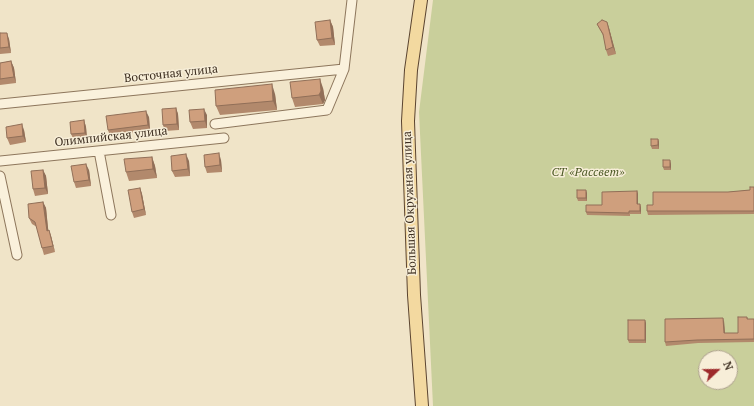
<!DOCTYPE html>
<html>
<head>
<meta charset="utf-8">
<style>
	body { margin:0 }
	#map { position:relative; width:754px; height:406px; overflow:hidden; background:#f0e4c8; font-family:"PT Serif",serif }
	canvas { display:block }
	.north { position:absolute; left:698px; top:350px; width:40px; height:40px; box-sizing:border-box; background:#f7eed8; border:1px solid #ada18e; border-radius:50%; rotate:68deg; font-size:11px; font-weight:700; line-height:16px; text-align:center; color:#3d2e20 }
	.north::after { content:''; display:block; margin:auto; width:14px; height:18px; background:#9e2a2b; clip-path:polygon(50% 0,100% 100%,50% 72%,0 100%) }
</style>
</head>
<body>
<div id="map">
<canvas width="754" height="406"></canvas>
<div class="north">N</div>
</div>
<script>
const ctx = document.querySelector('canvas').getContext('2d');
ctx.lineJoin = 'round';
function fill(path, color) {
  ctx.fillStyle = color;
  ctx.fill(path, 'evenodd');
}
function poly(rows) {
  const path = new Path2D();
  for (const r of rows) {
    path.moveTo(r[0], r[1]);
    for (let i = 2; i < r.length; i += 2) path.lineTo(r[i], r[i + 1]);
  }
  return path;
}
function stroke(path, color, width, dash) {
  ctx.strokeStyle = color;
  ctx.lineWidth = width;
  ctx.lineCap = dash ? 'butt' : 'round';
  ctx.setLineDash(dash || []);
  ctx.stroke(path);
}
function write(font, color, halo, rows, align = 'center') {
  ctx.font = font + ' "PT Serif",serif';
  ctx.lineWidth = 3;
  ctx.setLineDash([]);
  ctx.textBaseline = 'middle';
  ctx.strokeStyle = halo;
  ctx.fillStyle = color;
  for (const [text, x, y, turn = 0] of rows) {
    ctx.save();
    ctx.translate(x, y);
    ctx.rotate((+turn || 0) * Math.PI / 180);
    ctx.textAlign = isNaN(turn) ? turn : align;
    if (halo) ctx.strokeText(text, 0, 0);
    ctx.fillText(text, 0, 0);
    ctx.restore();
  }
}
fill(poly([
	[433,0,754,0,754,406,433,406,419,112],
	[706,358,730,358,730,382,706,382]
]), '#c9cf9b');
const minor = poly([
	[0,104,344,69],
	[215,124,327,110,344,69,352,0],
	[99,151,111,215],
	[0,161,224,138],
	[0,176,17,255]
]);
const major = poly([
	[421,0,411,70,408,121,414,295,422,406]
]);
stroke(minor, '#8d765c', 11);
stroke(major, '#5b4430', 14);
stroke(minor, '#faf1dc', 9);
stroke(major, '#f3d9a0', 12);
fill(poly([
	[330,20,333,27,335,45,320,46,317,40],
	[607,22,609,28,616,54,608,56,606,50,604,37,600,30,597,24],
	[0,33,9,39,11,53,0,54],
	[11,61,14,68,16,83,0,85,0,63],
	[323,88,325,100,323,104,295,107,292,98],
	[275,94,277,110,220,115,216,106],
	[176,108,178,114,179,130,165,131,163,125],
	[207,115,207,128,193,129,190,122],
	[149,117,150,131,110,136,108,130],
	[84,120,86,127,87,139,74,140,71,134],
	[24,130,26,142,10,145,7,138],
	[658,139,659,142,659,149,652,149,651,146],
	[152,157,155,166,157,178,129,181,126,172],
	[221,160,222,172,207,173,205,167],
	[189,161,190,176,175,177,172,171],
	[671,164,671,170,664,170,663,167],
	[43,170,46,176,48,194,35,196,33,189],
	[89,170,91,186,76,188,74,182],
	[754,187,754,214,648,215,647,211,653,205,728,192,750,190],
	[140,188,142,194,146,215,134,218,132,212],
	[637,191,638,194,638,204,640,204,641,208,641,214,630,214,630,216,587,215,586,212],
	[587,193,587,201,578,201,577,198],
	[43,202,46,208,48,230,49,230,51,236,55,252,44,255,42,248,37,227,32,224,29,218],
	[747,317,748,319,754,319,754,342,698,343,666,346,665,342,724,321,725,333,738,333],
	[646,323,646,343,629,343,628,340]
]), '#b2896c');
fill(poly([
	[330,20,333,27,335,45,332,38],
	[607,22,609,28,616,54,613,47],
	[7,33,9,39,11,53,9,47],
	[11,61,14,68,16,83,14,77],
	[320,79,323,88,325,100,323,104,319,95],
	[272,84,275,94,277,110,273,101],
	[176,108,178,114,179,130,177,124],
	[204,109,207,115,207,128,205,121],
	[146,111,149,117,150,131,148,125],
	[84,120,86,127,87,139,85,133],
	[22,124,24,130,26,142,23,136],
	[658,139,659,142,659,149,658,145],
	[219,153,221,160,222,172,220,165],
	[186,154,189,161,190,176,188,169],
	[152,157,155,166,157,178,153,169],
	[670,160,671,164,671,170,670,167],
	[86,164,89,170,91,186,89,180],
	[43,170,46,176,48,194,45,188],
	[140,188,142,194,146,215,144,209],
	[586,190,587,193,587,201,586,198],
	[637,191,638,194,638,208,637,204],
	[43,202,46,208,49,237,47,231],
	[640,204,641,208,641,214,640,211],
	[49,230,51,236,55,252,53,246],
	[723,318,724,321,725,336,724,333],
	[645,320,646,323,646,343,645,340]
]), '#916f58');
const building = poly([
	[330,20,332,38,317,40,315,22,330,20],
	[602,20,607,22,613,47,606,50,603,34,597,24,602,20],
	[0,33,7,33,9,47,0,48,0,33],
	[11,61,14,77,0,79,0,63,11,61],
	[320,79,321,91,319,95,292,98,290,82,320,79],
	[272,84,273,101,216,106,215,90,272,84],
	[176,108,177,124,163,125,162,109,176,108],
	[204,109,205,121,190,122,189,110,204,109],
	[146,111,148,125,108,130,106,116,146,111],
	[84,120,85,133,71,134,70,122,84,120],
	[22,124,23,136,7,138,6,127,22,124],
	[651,139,658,139,658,145,651,146,651,139],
	[219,153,220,165,205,167,204,155,219,153],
	[186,154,188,169,172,171,171,156,186,154],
	[152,157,153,169,126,172,124,159,152,157],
	[663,160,670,160,670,167,663,167,663,160],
	[86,164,89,180,74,182,71,166,86,164],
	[43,170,45,188,33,189,31,171,43,170],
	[750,187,754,187,754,211,647,211,647,205,653,205,653,192,728,192,750,190,750,187],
	[140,188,144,209,132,212,128,190,140,188],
	[577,190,586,190,586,198,577,198,577,190],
	[637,191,637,204,640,204,640,211,629,211,629,213,586,212,586,205,602,205,602,192,637,191],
	[43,202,47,231,49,230,53,246,42,248,35,222,29,218,28,204,43,202],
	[738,317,747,317,747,319,754,319,754,339,697,340,665,342,665,319,723,318,724,333,738,333,738,317],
	[628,320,645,320,645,340,628,340,628,320]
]);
fill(building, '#cf9f7d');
stroke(building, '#916f58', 1);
write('12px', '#3d2e20', '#f7eed8', [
	["Восточная улица",171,74,-6],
	["Олимпийская улица",111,137,-6],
	["Большая Окружная улица",410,203,-92]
]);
write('italic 12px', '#4d5a26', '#f7eed8', [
	["СТ «Рассвет»",588,173]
]);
</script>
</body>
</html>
